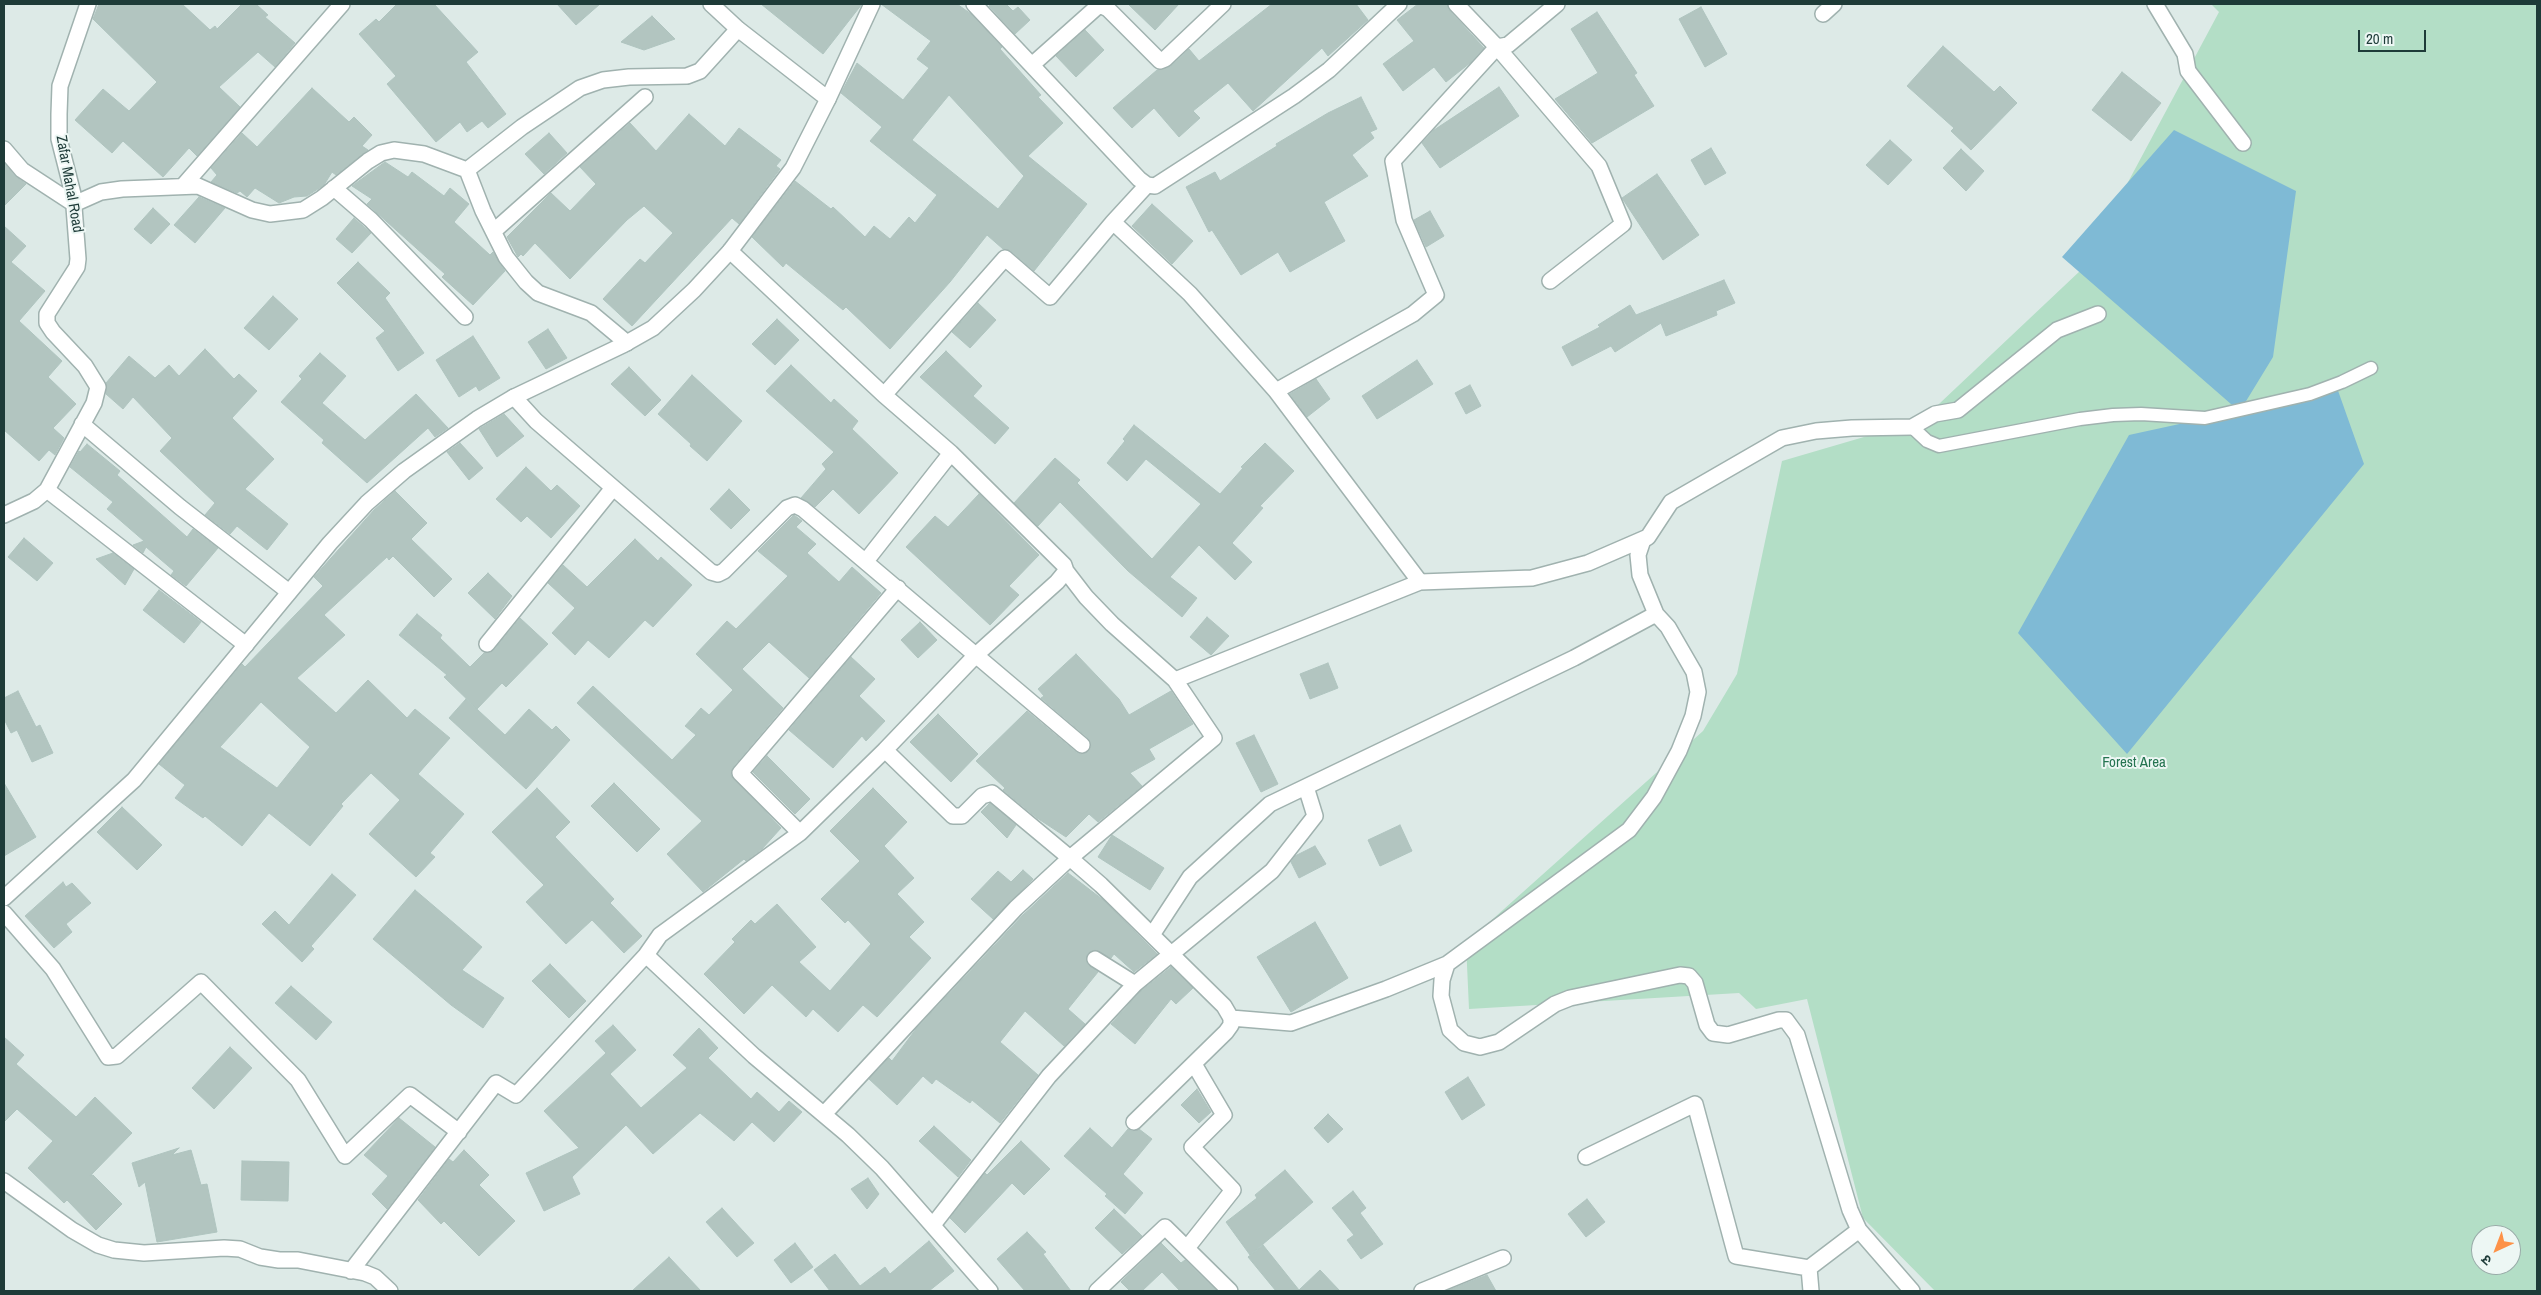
<!DOCTYPE html>
<html>
<head>
<meta charset="utf-8">
<style>
	body { margin:0 }
	#map { position:relative; width:2541px; height:1295px; overflow:hidden; background:#ddeae7; font-family:"Archivo Narrow","Noto Sans Devanagari",sans-serif }
	canvas { display:block }
	.frame { position:absolute; inset:0; border:5px solid #1e3b38; pointer-events:none }
	.north { position:absolute; left:2471px; top:1225px; width:50px; height:50px; box-sizing:border-box; background:#edf7f4; border:1px solid #9aaca9; border-radius:50%; rotate:223deg; font-size:14px; font-weight:700; line-height:20px; text-align:center; color:#1e3b38 }
	.north::after { content:''; display:block; margin:auto; width:18px; height:22px; background:#fd9248; clip-path:polygon(50% 0,100% 100%,50% 72%,0 100%) }
	.scale { position:absolute; left:2358px; top:30px; width:68px; height:22px; box-sizing:border-box; border:2px solid #1e3b38; border-top:0; padding-left:6px; font-size:15px; line-height:18px; white-space:nowrap; color:#1e3b38; -webkit-text-stroke:4px #edf7f4; paint-order:stroke }
</style>
</head>
<body>
<div id="map">
<canvas width="2541" height="1295"></canvas>
<div class="frame"></div>
<div class="north">उ</div>
<div class="scale">20 m</div>
</div>
<script>
const ctx = document.querySelector('canvas').getContext('2d');
ctx.lineJoin = 'round';
function fill(path, color) {
  ctx.fillStyle = color;
  ctx.fill(path, 'evenodd');
}
function poly(rows) {
  const path = new Path2D();
  for (const r of rows) {
    path.moveTo(r[0], r[1]);
    for (let i = 2; i < r.length; i += 2) path.lineTo(r[i], r[i + 1]);
  }
  return path;
}
function stroke(path, color, width, dash) {
  ctx.strokeStyle = color;
  ctx.lineWidth = width;
  ctx.lineCap = dash ? 'butt' : 'round';
  ctx.setLineDash(dash || []);
  ctx.stroke(path);
}
function write(font, color, halo, rows, align = 'center') {
  ctx.font = font + ' "Archivo Narrow",sans-serif';
  ctx.lineWidth = 4;
  ctx.setLineDash([]);
  ctx.textBaseline = 'middle';
  ctx.strokeStyle = halo;
  ctx.fillStyle = color;
  for (const [text, x, y, turn = 0] of rows) {
    ctx.save();
    ctx.translate(x, y);
    ctx.rotate((+turn || 0) * Math.PI / 180);
    ctx.textAlign = isNaN(turn) ? turn : align;
    if (halo) ctx.strokeText(text, 0, 0);
    ctx.fillText(text, 0, 0);
    ctx.restore();
  }
}
fill(poly([
	[2211,4,2537,4,2537,1291,1935,1291,1863,1218,1807,999,1756,1009,1739,993,1469,1009,1466,943,1703,731,1737,674,1782,461,1922,420,2081,270,2219,12],
	[2481,1235,2511,1235,2511,1265,2481,1265]
]), '#b3dec6');
fill(poly([
	[2174,130,2296,191,2273,357,2240,411,2336,385,2364,464,2127,754,2018,633,2129,435,2239,411,2062,257]
]), '#7fbad5');
const building = poly([
	[99,4,182,4,210,30,215,26,217,29,242,4,256,4,268,15,265,17,295,43,275,67,258,52,219,87,240,107,197,156,189,148,163,177,123,141,112,153,75,120,103,89,129,111,157,82,93,19,99,4],
	[397,4,434,4,478,52,466,62,506,114,488,128,482,121,467,132,460,122,436,142,387,84,396,76,359,34,376,19,379,22,397,4],
	[557,4,600,4,576,25,557,4],
	[761,4,862,4,823,54,761,4],
	[881,4,957,4,971,14,1002,47,1000,49,1041,95,1038,97,1063,123,1028,156,1087,204,1034,271,1011,251,1003,249,987,235,950,282,890,349,846,307,843,310,786,263,783,267,752,237,795,181,831,209,833,207,865,237,874,226,890,239,909,217,915,223,937,195,870,141,882,127,841,93,857,63,903,100,929,68,917,59,931,41,881,4],
	[949,95,1024,176,998,209,912,140,949,95],
	[992,4,1006,4,1013,11,1018,7,1030,20,1015,34,989,6,992,4],
	[1128,4,1179,4,1155,30,1128,4],
	[1272,4,1356,4,1368,20,1328,56,1322,48,1253,111,1228,83,1193,111,1200,118,1179,137,1154,108,1132,128,1113,108,1157,70,1171,66,1189,49,1199,61,1272,4],
	[1418,4,1447,4,1449,10,1484,48,1470,63,1446,82,1434,67,1403,91,1383,64,1414,41,1397,20,1418,4],
	[1701,7,1727,54,1705,67,1679,19,1701,7],
	[1597,12,1637,73,1634,75,1654,106,1592,143,1555,99,1598,73,1571,29,1597,12],
	[652,16,675,39,644,50,621,42,652,16],
	[1085,30,1104,50,1076,77,1056,56,1085,30],
	[1943,46,1994,92,2000,86,2017,103,1971,150,1951,131,1954,128,1907,86,1943,46],
	[2122,72,2161,103,2131,141,2092,110,2122,72],
	[1499,87,1519,116,1440,168,1422,143,1434,130,1499,87],
	[312,88,349,122,354,117,372,135,362,146,368,150,336,175,332,172,324,185,307,196,294,197,279,203,255,188,247,197,240,191,237,193,211,182,217,175,211,168,242,133,257,147,312,88],
	[1361,97,1377,129,1370,132,1374,138,1352,155,1368,176,1324,202,1345,241,1290,272,1278,252,1241,275,1212,230,1209,232,1186,187,1215,172,1220,181,1277,146,1276,144,1328,113,1361,97],
	[689,114,725,146,739,128,781,160,776,166,780,169,739,224,732,218,632,326,603,299,640,259,645,263,673,233,644,206,627,220,570,279,535,243,523,256,521,254,518,257,507,237,551,193,570,211,596,184,580,167,630,123,656,151,689,114],
	[549,133,567,153,544,174,525,154,549,133],
	[1890,140,1912,160,1888,185,1866,165,1890,140],
	[1711,148,1726,173,1705,185,1691,160,1711,148],
	[1961,149,1984,171,1966,191,1943,168,1961,149],
	[385,162,408,177,412,172,444,196,450,188,469,204,454,222,490,255,493,252,505,271,473,305,442,277,445,274,367,204,372,199,352,186,385,162],
	[4,163,15,176,26,184,4,206,4,163],
	[1657,174,1699,235,1663,260,1622,198,1657,174],
	[199,197,225,208,195,243,174,225,199,197],
	[1152,204,1193,241,1172,264,1132,226,1152,204],
	[153,208,170,224,151,244,134,229,153,208],
	[1430,211,1444,236,1426,247,1414,220,1430,211],
	[354,218,371,233,352,253,336,239,354,218],
	[4,226,26,246,11,262,45,291,19,321,62,361,48,377,76,404,53,428,64,438,55,455,49,450,39,461,4,430,4,226],
	[358,262,390,293,385,298,424,353,398,371,376,338,385,331,337,283,358,262],
	[1724,280,1735,303,1716,311,1717,315,1666,336,1661,323,1615,352,1611,346,1572,366,1562,347,1600,327,1598,325,1630,305,1636,315,1724,280],
	[273,296,298,319,269,350,244,328,273,296],
	[978,303,996,320,970,348,952,332,978,303],
	[777,319,799,340,775,365,752,344,777,319],
	[548,329,567,358,546,369,528,342,548,329],
	[473,336,500,378,479,391,476,386,459,397,436,360,473,336],
	[205,349,234,379,239,374,257,391,232,418,274,459,245,489,288,524,267,550,237,526,230,534,205,515,215,503,160,451,172,438,133,397,123,409,106,394,106,383,129,356,155,378,169,365,179,376,205,349],
	[946,351,982,386,973,396,1009,428,995,444,920,377,946,351],
	[320,353,346,376,322,403,365,440,416,394,448,428,435,437,428,428,367,483,322,443,324,440,281,402,302,379,299,376,320,353],
	[1417,360,1433,384,1377,419,1362,396,1417,360],
	[791,365,831,403,834,399,858,421,852,429,898,473,859,514,833,489,815,507,801,498,826,469,822,464,834,452,766,391,791,365],
	[629,367,661,400,645,416,611,384,629,367],
	[692,375,742,421,707,461,690,446,691,444,658,414,692,375],
	[1316,379,1330,399,1307,417,1290,394,1316,379],
	[1470,385,1481,406,1466,414,1455,393,1470,385],
	[504,414,524,436,497,457,479,429,504,414],
	[1134,425,1220,494,1243,468,1241,467,1265,443,1294,471,1260,506,1263,508,1232,543,1252,562,1235,580,1199,545,1170,577,1197,598,1182,617,1128,571,1060,502,1038,526,1014,503,1055,458,1080,480,1077,483,1152,559,1201,504,1146,459,1127,481,1107,463,1125,441,1123,439,1134,425],
	[460,443,483,468,469,480,447,452,460,443],
	[87,444,120,471,117,475,187,537,193,529,218,548,186,586,171,575,174,571,146,547,143,553,133,545,144,541,107,509,113,502,70,467,79,451,80,452,87,444],
	[526,467,551,491,557,485,580,506,551,538,527,516,521,522,496,499,526,467],
	[729,489,750,510,731,529,710,509,729,489],
	[395,491,427,523,411,539,452,579,434,597,393,556,389,560,387,557,324,615,345,635,297,678,336,713,368,680,407,718,415,709,450,738,418,774,464,814,430,853,435,857,416,877,369,834,400,800,371,773,341,804,343,806,310,846,269,813,242,846,205,816,203,818,175,798,185,785,159,764,242,664,245,667,323,586,314,577,374,510,395,491],
	[261,702,310,747,277,788,220,747,261,702],
	[979,494,1039,555,1009,586,1019,595,990,625,906,547,935,516,948,527,979,494],
	[794,515,802,521,796,527,816,544,807,553,839,582,852,567,881,593,809,678,769,642,742,669,783,708,733,767,731,775,781,828,762,849,746,861,744,859,703,892,667,854,702,821,577,703,593,686,672,760,696,735,685,726,701,708,709,715,733,690,696,654,727,621,736,629,788,576,758,551,794,515],
	[24,538,53,563,37,581,8,557,24,538],
	[635,539,658,561,661,557,692,585,653,627,645,620,609,658,588,640,575,655,552,633,575,608,548,583,563,565,587,587,635,539],
	[113,553,134,569,125,585,96,559,113,553],
	[488,573,512,596,495,619,468,593,488,573],
	[159,590,201,622,184,643,143,610,159,590],
	[417,614,442,635,440,638,470,667,484,653,494,650,520,618,548,644,506,687,502,683,477,709,444,677,447,675,399,635,417,614],
	[1207,617,1229,636,1211,655,1190,637,1207,617],
	[920,622,937,640,918,658,901,640,920,622],
	[1076,654,1119,699,1129,715,1171,691,1193,724,1149,749,1155,759,1130,773,1142,786,1098,822,1089,814,1066,837,1037,818,1003,790,1005,788,976,761,1027,711,1076,752,1081,754,1089,751,1091,746,1088,738,1041,698,1044,696,1038,689,1076,654],
	[851,657,875,679,859,696,885,721,866,741,862,736,833,768,789,730,851,657],
	[1328,663,1338,688,1310,699,1300,674,1328,663],
	[18,691,36,727,40,725,53,753,32,762,17,730,11,733,4,719,4,698,18,691],
	[466,699,505,735,529,709,552,730,556,726,570,740,526,789,449,718,466,699],
	[938,714,978,754,951,782,910,742,938,714],
	[1254,735,1278,784,1261,792,1236,743,1254,735],
	[767,756,810,799,795,814,753,772,767,756],
	[4,783,36,837,4,856,4,783],
	[614,783,660,829,637,852,591,806,614,783],
	[537,788,570,822,555,837,614,899,610,903,642,936,624,953,592,920,566,944,526,902,544,885,492,832,537,788],
	[873,788,907,822,884,846,914,878,897,894,924,922,909,937,931,958,877,1017,863,1005,838,1032,813,1009,806,1017,772,985,744,1014,704,974,735,942,732,939,751,920,755,924,777,904,816,947,799,962,830,991,871,944,848,920,845,923,821,899,860,861,830,831,873,788],
	[990,803,1016,825,1007,838,981,812,990,803],
	[122,807,162,845,137,870,97,832,122,807],
	[1400,825,1412,851,1380,866,1368,840,1400,825],
	[1112,835,1164,868,1150,890,1098,857,1112,835],
	[1315,846,1326,864,1299,878,1291,862,1295,856,1315,846],
	[1023,870,1033,879,993,919,971,899,998,871,1011,882,1023,870],
	[1068,873,1102,899,1157,954,1134,972,1114,954,1111,958,1095,950,1087,954,1087,964,1098,972,1068,1009,1085,1024,1064,1046,1025,1011,1000,1042,1038,1075,1000,1123,972,1100,970,1103,936,1079,932,1084,923,1076,897,1105,869,1079,889,1058,892,1061,916,1029,1023,915,1068,873],
	[332,874,356,895,311,946,314,949,302,962,262,924,275,911,289,925,332,874],
	[63,882,66,887,72,883,91,903,66,924,72,932,54,948,25,916,63,882],
	[415,890,482,947,462,970,504,998,483,1028,451,1005,373,939,415,890],
	[1315,922,1348,978,1291,1012,1257,957,1315,922],
	[550,964,586,1001,569,1018,532,981,550,964],
	[1171,967,1193,988,1176,1004,1171,999,1135,1044,1111,1024,1141,991,1171,967],
	[291,986,332,1022,316,1040,275,1003,291,986],
	[613,1025,636,1050,610,1074,641,1108,687,1068,673,1055,699,1028,718,1048,708,1058,751,1099,757,1092,779,1112,789,1101,802,1112,774,1142,752,1122,734,1141,700,1113,653,1154,626,1125,572,1177,580,1194,544,1211,526,1173,579,1148,544,1111,606,1053,595,1041,613,1025],
	[4,1037,24,1055,16,1064,76,1117,95,1097,132,1133,90,1176,93,1175,122,1204,96,1230,67,1200,64,1203,28,1168,53,1141,17,1109,4,1122,4,1037],
	[230,1047,252,1068,214,1109,192,1088,230,1047],
	[1468,1077,1485,1105,1462,1120,1445,1092,1468,1077],
	[1197,1089,1211,1112,1199,1123,1181,1105,1197,1089],
	[1328,1114,1343,1129,1328,1143,1314,1128,1328,1114],
	[399,1118,435,1147,387,1209,372,1194,388,1176,364,1155,399,1118],
	[934,1126,971,1160,958,1177,919,1141,934,1126],
	[1090,1128,1112,1148,1128,1129,1132,1131,1139,1129,1152,1139,1123,1174,1143,1193,1125,1214,1105,1196,1107,1194,1064,1156,1090,1128],
	[1021,1141,1050,1169,1024,1195,1012,1183,965,1233,950,1218,985,1173,987,1175,1021,1141],
	[179,1148,172,1155,191,1150,201,1185,207,1184,217,1232,157,1242,145,1182,139,1187,132,1163,179,1148],
	[464,1150,489,1175,479,1185,515,1221,479,1256,444,1221,441,1224,418,1200,449,1159,453,1162,464,1150],
	[242,1161,289,1162,288,1201,241,1200,242,1161],
	[1285,1170,1313,1202,1250,1255,1226,1222,1257,1198,1255,1195,1285,1170],
	[868,1178,879,1194,867,1209,851,1189,868,1178],
	[1353,1191,1366,1208,1360,1213,1383,1244,1361,1259,1347,1240,1354,1235,1332,1208,1353,1191],
	[1587,1199,1605,1222,1586,1237,1568,1214,1587,1199],
	[722,1208,754,1243,737,1257,706,1222,722,1208],
	[1114,1209,1142,1236,1122,1254,1095,1228,1114,1209],
	[1027,1232,1046,1252,1043,1254,1071,1291,1025,1291,997,1259,1027,1232],
	[929,1241,954,1271,929,1291,830,1291,814,1270,835,1254,860,1286,885,1267,890,1274,929,1241],
	[795,1243,813,1267,791,1283,774,1260,795,1243],
	[1161,1243,1181,1263,1185,1260,1217,1291,1180,1291,1162,1272,1142,1291,1130,1291,1121,1282,1161,1243],
	[1263,1245,1299,1290,1320,1270,1340,1291,1276,1291,1248,1257,1263,1245],
	[669,1257,701,1291,632,1291,669,1257],
	[1487,1275,1496,1291,1446,1291,1487,1275]
]);
fill(building, '#b2c5c0');
stroke(building, '#afc4bf', 1);
const service = poly([
	[1912,427,1927,441,1939,446,2080,419,2113,415,2141,414,2205,418,2310,394,2342,382,2371,368]
]);
const minor = poly([
	[711,4,738,29,828,99],
	[974,4,1139,179,1147,185,1155,186,1294,96,1329,70,1399,4],
	[1456,4,1497,47,1508,45,1557,4],
	[2155,4,2185,54,2188,71,2243,143],
	[1823,14,1834,4],
	[1033,64,1097,7,1102,6,1108,9,1160,61,1165,59,1223,4],
	[4,149,22,170,74,204,101,192,122,189,198,186,252,210,270,214,303,210,322,198,368,161,381,153,394,150,424,154,467,170,483,211,506,257,526,282,538,293,591,313,627,343],
	[467,170,522,127,580,88,603,80,629,77,687,76,700,71,738,29],
	[1147,185,1113,222,1190,294,1276,391,1420,582,1532,578,1588,563,1648,537],
	[183,186,342,4],
	[334,188,371,220,465,317],
	[494,231,645,97],
	[1276,391,1413,314,1436,295,1404,220,1393,161,1497,47,1599,166,1623,224,1550,281],
	[884,395,1005,258,1050,297,1113,222],
	[514,397,536,421,711,572,718,574,724,571,787,508,795,505,803,509,1082,745],
	[82,424,180,507,289,592],
	[47,490,246,645],
	[4,515,34,501,47,490,94,403,98,387,85,366,53,332,47,323,47,314,77,267,78,259,73,194,59,139,59,114,60,86,88,4],
	[866,561,951,453],
	[1066,571,1086,597,1112,624,1175,680,1420,582],
	[487,644,613,488],
	[800,833,740,773,898,588],
	[4,913,53,969,108,1057,117,1056,201,982,298,1080,345,1156,410,1095,459,1132],
	[1152,935,1190,877,1270,804,1574,658,1656,614],
	[646,955,754,1056,848,1135,882,1168,990,1291],
	[1135,984,1272,871,1315,816,1306,787],
	[1231,1018,1291,1023,1386,989,1447,964],
	[825,1113,1016,908,1070,858,992,793,982,796,962,816,953,816,885,750],
	[1134,1122,1226,1032,1231,1025,1231,1018,1224,1006,1101,885,1070,858,1214,738,1175,680],
	[1586,1157,1695,1104,1736,1256,1809,1268,1859,1230],
	[4,1181,72,1230,98,1245,114,1250,144,1253,224,1248,240,1249,260,1257,279,1260,298,1260,365,1273,375,1277,390,1291],
	[933,1225,1049,1076,1135,984,1095,959],
	[1187,1248,1233,1190,1192,1147,1224,1115,1194,1064],
	[1809,1268,1811,1291],
	[351,1271,496,1083,516,1095,646,955,660,935,800,833,885,750,977,654,1057,582,1066,571,1064,565,951,453,884,395,730,251],
	[1097,1291,1165,1227,1230,1291],
	[1422,1291,1503,1258],
	[1912,1291,1859,1230,1850,1210,1797,1035,1786,1020,1779,1020,1728,1035,1713,1033,1707,1025,1695,983,1689,976,1680,975,1570,998,1555,1004,1499,1042,1480,1047,1464,1043,1450,1030,1441,996,1442,980,1447,964,1629,830,1654,797,1679,751,1693,716,1698,692,1694,672,1668,627,1656,614,1640,575,1638,555,1643,540,1648,537,1671,502,1782,438,1816,431,1852,428,1912,427,1935,414,1958,410,2057,330,2098,314]
]);
const tertiary = poly([
	[4,898,134,780,330,543,367,503,404,471,477,419,514,397,623,345,653,328,694,290,730,251,793,168,828,99,872,4]
]);
stroke(service, '#a0b2af', 15);
stroke(minor, '#a0b2af', 18);
stroke(tertiary, '#a0b2af', 18);
stroke(service, '#fff', 12);
stroke(minor, '#fff', 15);
stroke(tertiary, '#fff', 15);
write('15px', '#1e3b38', '#edf7f4', [
	["Zafar Mahal Road",69,184,80]
]);
write('15px', '#257451', '#edf7f4', [
	["Forest Area",2134,763]
]);
</script>
</body>
</html>
